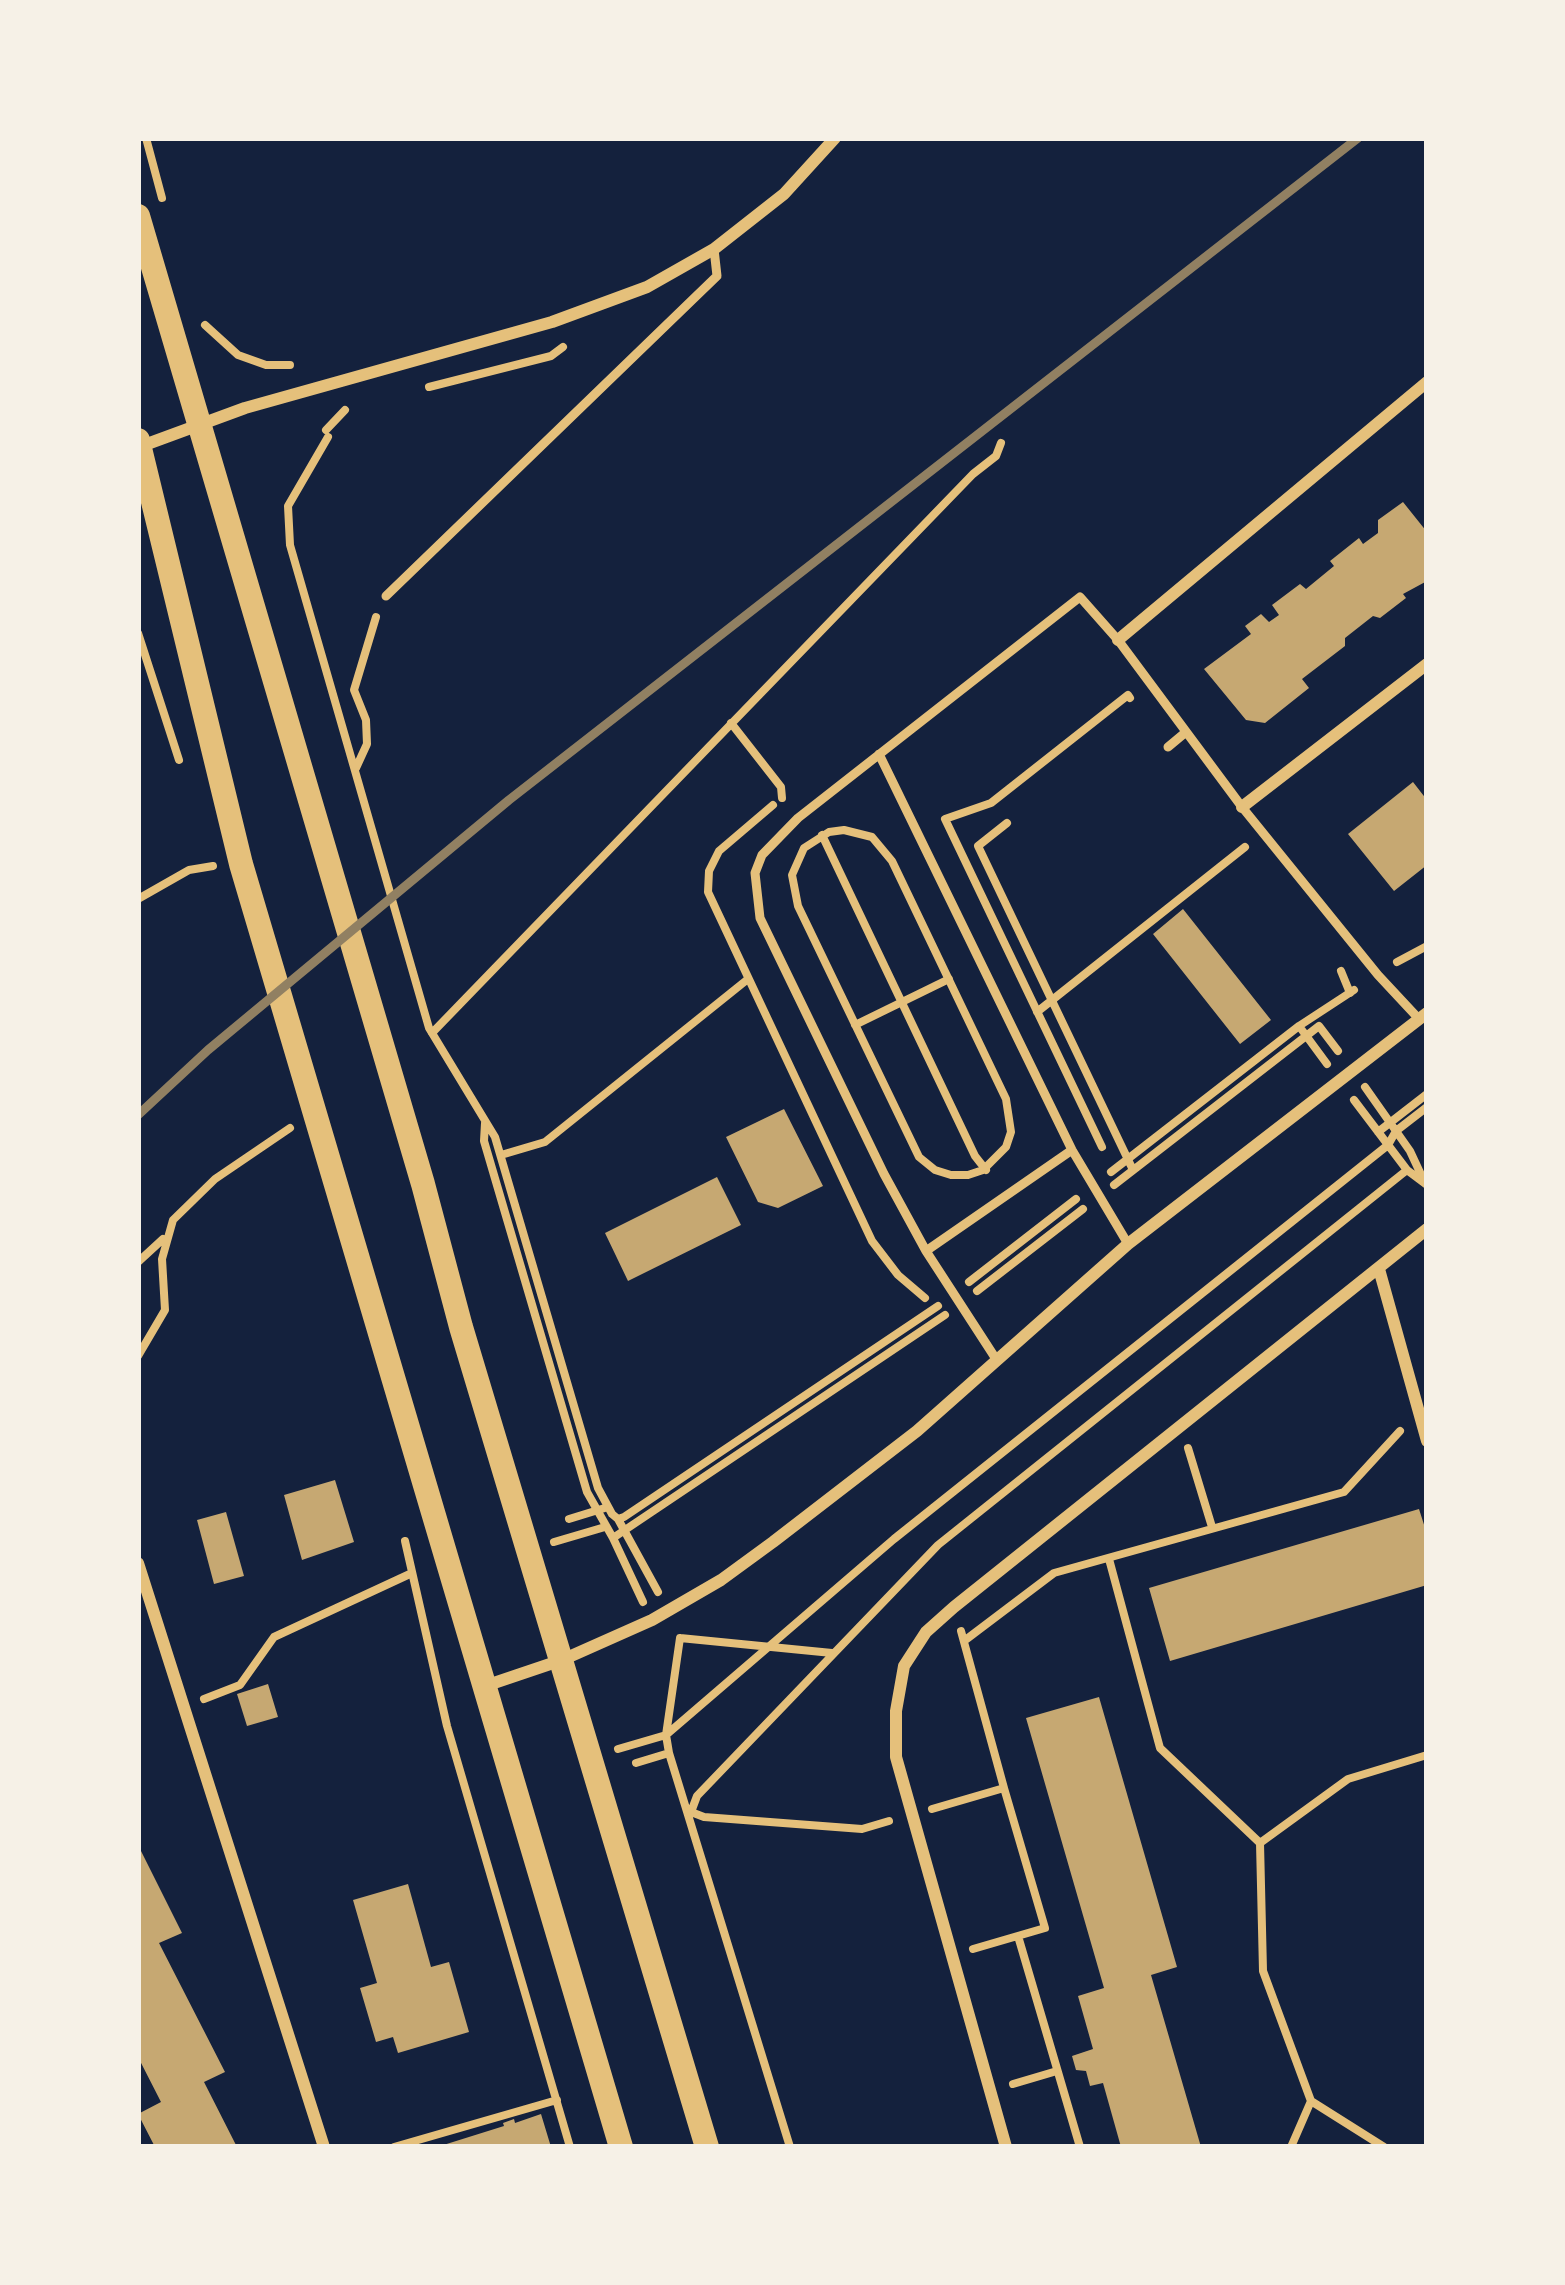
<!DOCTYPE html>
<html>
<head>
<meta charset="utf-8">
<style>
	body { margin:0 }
	#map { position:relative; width:1565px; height:2285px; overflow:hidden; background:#14213d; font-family:Montserrat,sans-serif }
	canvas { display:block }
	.frame { position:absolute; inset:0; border:141px solid #f6f1e7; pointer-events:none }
</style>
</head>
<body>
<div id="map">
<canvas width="1565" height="2285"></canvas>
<div class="frame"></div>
</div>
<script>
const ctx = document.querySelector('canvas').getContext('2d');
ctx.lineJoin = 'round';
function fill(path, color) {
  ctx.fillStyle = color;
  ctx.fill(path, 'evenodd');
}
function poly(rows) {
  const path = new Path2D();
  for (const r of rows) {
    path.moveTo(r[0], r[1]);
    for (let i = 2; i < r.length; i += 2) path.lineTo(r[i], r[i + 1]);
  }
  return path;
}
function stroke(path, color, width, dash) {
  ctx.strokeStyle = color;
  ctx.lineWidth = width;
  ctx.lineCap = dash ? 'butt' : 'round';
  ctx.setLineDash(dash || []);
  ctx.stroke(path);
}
fill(poly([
	[1403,502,1427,532,1427,581,1403,594,1406,598,1380,618,1373,616,1345,638,1345,646,1302,679,1309,688,1265,723,1246,720,1204,669,1251,634,1245,626,1261,614,1269,622,1279,615,1272,605,1300,584,1306,589,1334,566,1330,561,1359,538,1363,544,1378,533,1378,520],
	[1413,782,1427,800,1427,865,1394,891,1348,834],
	[1183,909,1271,1020,1240,1044,1153,934],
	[784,1109,823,1186,778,1208,758,1202,726,1137],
	[717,1177,741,1225,628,1281,605,1233],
	[335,1480,354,1542,302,1560,284,1495],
	[1419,1509,1427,1534,1427,1585,1170,1661,1149,1588],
	[226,1512,244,1576,214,1584,197,1520],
	[268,1684,278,1717,247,1726,237,1694],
	[1099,1697,1177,1967,1151,1975,1201,2147,1121,2147,1103,2083,1090,2086,1086,2071,1076,2070,1072,2056,1093,2049,1078,1996,1104,1988,1026,1718],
	[138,1845,182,1933,159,1943,225,2072,204,2082,237,2147,155,2147,138,2114,161,2102,138,2057],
	[408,1884,431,1967,449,1962,469,2032,398,2053,393,2037,376,2042,360,1988,377,1983,353,1900],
	[541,2114,551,2147,437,2147,504,2126,503,2123,514,2119,515,2123]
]), '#c6a872');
stroke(poly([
	[146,138,162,198],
	[205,325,238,355,266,365,290,365],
	[429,387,551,356,563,347],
	[326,430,345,410],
	[328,437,288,506,290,545,429,1028,495,1137,598,1488,612,1514,618,1519,624,1517,938,1306],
	[138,633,179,760],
	[731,723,781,787,782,798],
	[356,768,367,744,366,720,354,690,376,617],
	[773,805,719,851,709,871,708,892,872,1241,898,1275,925,1298],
	[1007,823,978,846,1133,1170],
	[844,830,872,837,892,861,1006,1099,1011,1132,1006,1147,983,1170,968,1175,951,1175,935,1170,919,1157,798,906,792,875,804,848,829,832,844,830],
	[822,835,975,1156,986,1170],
	[138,899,189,870,213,866],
	[1397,962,1427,946],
	[1341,971,1350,993],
	[1037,1012,1245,847],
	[855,1025,949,979],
	[1299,1026,1354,990],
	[432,1033,973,474,996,456,1001,443],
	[1365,1087,1410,1151,1424,1181],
	[1354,1100,1407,1170,1427,1185],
	[485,1123,484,1141,587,1492,613,1538,945,1315],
	[1378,1132,1427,1094],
	[1102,1147,945,819,991,803,1128,695,1130,698],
	[501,1155,545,1142,748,979],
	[1111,1172,1299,1026,1327,1064],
	[1114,1185,1319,1026,1338,1051],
	[138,1262,163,1239],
	[969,1282,1076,1199],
	[977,1291,1083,1209],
	[138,1356,165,1310,162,1259,173,1220,215,1179,290,1128],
	[1188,1448,1212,1527],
	[569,1519,608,1507],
	[618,1519,658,1592],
	[613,1538,643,1602],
	[405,1541,447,1726,570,2147],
	[554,1542,605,1527],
	[1109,1559,1160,1748,1260,1843,1263,1971,1311,2101],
	[680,1638,666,1735,669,1753,790,2147],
	[680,1638,832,1653],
	[964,1641,1054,1573,1344,1492,1400,1431],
	[204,1699,240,1685,274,1637,412,1573],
	[618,1749,666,1735,894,1539,1388,1145,1396,1131,1427,1107],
	[636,1763,669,1753],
	[932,1809,1004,1788,961,1631],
	[889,1821,862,1829,704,1817,691,1812,697,1796,938,1545,1407,1170],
	[1260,1843,1348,1779,1427,1755],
	[1018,1936,1080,2147],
	[973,1949,1045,1928,1004,1788],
	[1013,2084,1057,2071],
	[394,2147,557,2100],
	[1291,2147,1311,2101,1384,2147]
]), '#e5c07b', 8);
stroke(poly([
	[386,596,717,276,714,249],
	[1168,747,1186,732],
	[879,754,1072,1150,1128,1244],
	[926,1251,1072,1150],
	[996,1359,926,1251,884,1174,760,918,755,873,762,855,798,818,1080,597,1118,640,1242,807,1378,975,1419,1019]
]), '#e5c07b', 9);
stroke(poly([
	[139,447,245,408,552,322,647,287,714,249,784,194,835,138],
	[1118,640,1427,382],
	[1242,807,1427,664],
	[1379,1269,1427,1441],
	[138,1563,324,2147],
	[485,1686,562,1660,652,1620,721,1580,773,1542,917,1431,1128,1244,1427,1013],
	[1006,2147,896,1757,896,1711,904,1666,926,1632,954,1607,1427,1229]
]), '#e5c07b', 12);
stroke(poly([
	[138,216,423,1184,461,1327,707,2147],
	[138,440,241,864,621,2147]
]), '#e5c07b', 24);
stroke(poly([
	[138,1115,208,1050,509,800,1358,138]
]), '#918062', 9);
</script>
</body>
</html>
